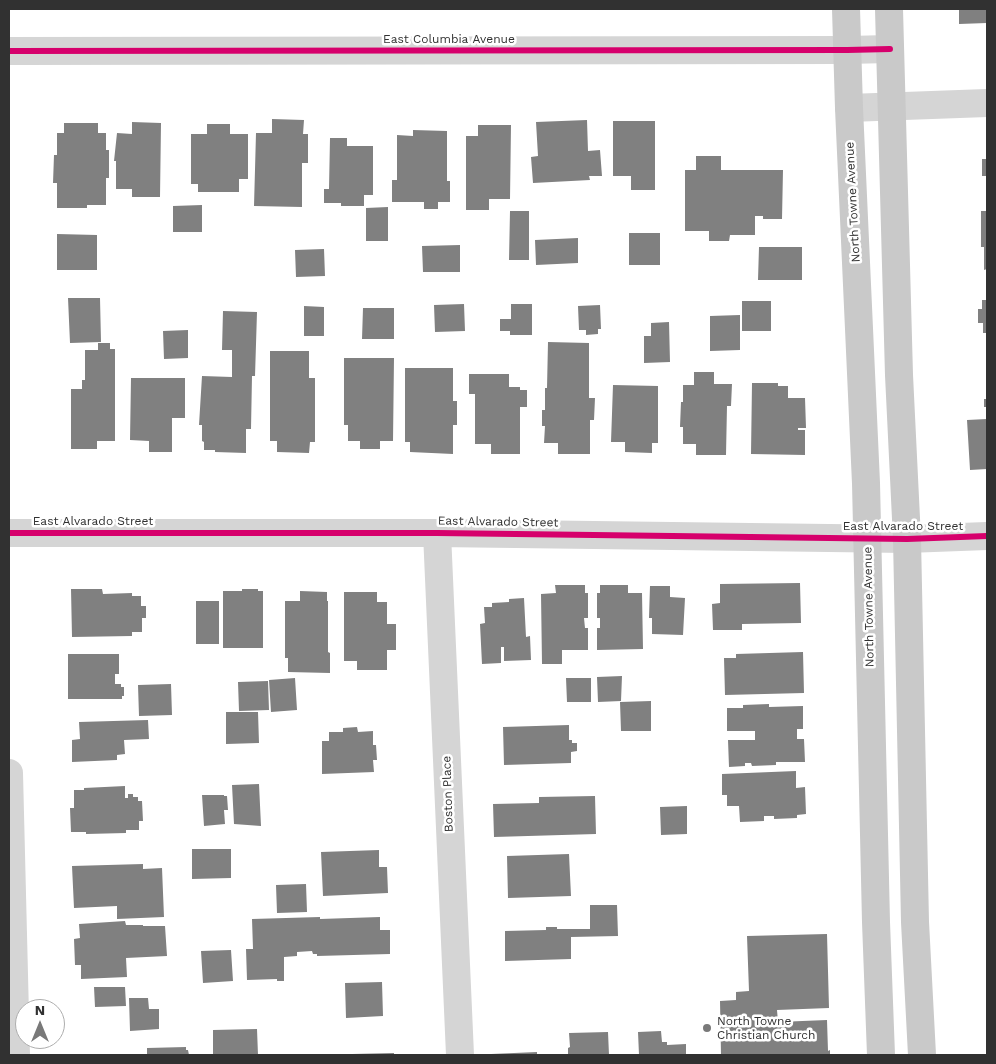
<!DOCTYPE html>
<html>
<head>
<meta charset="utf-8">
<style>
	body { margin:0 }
	#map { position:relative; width:996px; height:1064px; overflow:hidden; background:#fff; font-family:"Work Sans",sans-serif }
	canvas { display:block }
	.frame { position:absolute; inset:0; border:10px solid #313131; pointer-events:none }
	.north { position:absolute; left:15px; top:999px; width:50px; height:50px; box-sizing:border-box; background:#fff; border:1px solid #adadad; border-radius:50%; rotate:0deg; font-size:14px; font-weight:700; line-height:20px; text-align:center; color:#313131 }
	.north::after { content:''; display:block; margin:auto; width:18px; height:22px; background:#797979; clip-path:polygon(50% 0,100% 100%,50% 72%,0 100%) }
</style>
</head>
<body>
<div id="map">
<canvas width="996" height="1064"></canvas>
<div class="frame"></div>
<div class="north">N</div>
</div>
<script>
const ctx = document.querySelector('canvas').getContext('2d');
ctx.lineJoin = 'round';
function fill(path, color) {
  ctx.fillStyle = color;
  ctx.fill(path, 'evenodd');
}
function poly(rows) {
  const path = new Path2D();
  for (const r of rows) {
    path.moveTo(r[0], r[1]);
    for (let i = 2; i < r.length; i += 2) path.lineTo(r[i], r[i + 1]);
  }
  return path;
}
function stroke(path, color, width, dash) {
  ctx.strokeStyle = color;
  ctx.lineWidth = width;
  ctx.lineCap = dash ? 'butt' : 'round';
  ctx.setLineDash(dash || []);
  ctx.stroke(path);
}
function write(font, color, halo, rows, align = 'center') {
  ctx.font = font + ' "Work Sans",sans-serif';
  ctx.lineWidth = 5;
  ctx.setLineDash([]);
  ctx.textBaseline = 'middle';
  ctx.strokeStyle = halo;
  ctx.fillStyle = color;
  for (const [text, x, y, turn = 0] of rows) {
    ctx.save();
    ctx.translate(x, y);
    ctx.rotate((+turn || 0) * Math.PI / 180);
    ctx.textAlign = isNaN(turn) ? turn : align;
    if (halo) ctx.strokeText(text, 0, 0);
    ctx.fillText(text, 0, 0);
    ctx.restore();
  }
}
fill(poly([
	[959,9,987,9,987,23,959,24],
	[272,119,304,120,303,134,308,134,308,163,302,163,302,207,254,206,256,133,272,133],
	[587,120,588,151,600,150,602,176,589,176,590,180,533,183,531,157,538,156,536,122],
	[613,121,655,121,655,190,631,190,631,176,613,176],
	[132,122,161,123,160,197,132,197,132,189,116,189,116,161,114,161,117,133,132,134],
	[64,123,98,123,98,133,106,133,106,150,109,150,109,178,106,178,106,205,87,205,87,208,57,208,57,183,53,183,54,155,57,155,57,133,64,133],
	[207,124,230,124,230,134,248,134,248,179,239,179,239,192,198,192,198,184,191,184,191,134,207,134],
	[478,125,511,125,510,199,489,199,489,210,466,210,466,136,478,136],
	[413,130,447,131,447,181,450,181,450,202,438,202,438,209,424,209,424,202,392,202,392,180,397,180,397,135,413,136],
	[330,138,347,138,347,146,373,146,373,195,364,195,364,206,341,206,341,203,324,203,324,189,329,189],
	[696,156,721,156,721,170,783,170,782,219,763,219,763,216,755,216,755,235,730,235,729,241,709,241,709,231,685,231,685,170,696,170],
	[982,159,987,159,987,176,982,176],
	[202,205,202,232,173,232,173,206],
	[388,207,388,241,366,241,366,208],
	[510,211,529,211,529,260,509,260],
	[981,211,987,211,987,269,984,270,984,247,981,247],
	[629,233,660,233,660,265,629,265],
	[57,234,97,235,97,270,57,270],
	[578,238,578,263,536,265,535,240],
	[460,245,460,272,423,272,422,246],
	[759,247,802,247,802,280,758,280],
	[324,249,325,276,296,277,295,250],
	[68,298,100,298,101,342,70,343],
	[982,300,987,300,987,333,983,333,983,323,978,323,978,309,982,309],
	[742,301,771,301,771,331,742,331],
	[464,304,465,331,435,332,434,305],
	[511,304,532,304,532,335,510,335,510,331,500,331,500,319,511,319],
	[600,305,601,329,598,329,598,334,586,335,586,330,579,330,578,306],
	[304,306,324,307,324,336,304,336],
	[363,308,394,308,394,339,362,339],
	[223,311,257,312,255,376,252,376,251,429,246,429,246,453,215,452,215,450,204,450,204,442,202,441,202,425,199,425,202,376,232,377,232,350,222,350],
	[740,315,740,350,710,351,710,316],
	[669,322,670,362,644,363,644,336,651,336,651,323],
	[188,330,188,358,164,359,163,331],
	[548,342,589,343,589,398,595,398,594,420,590,420,590,454,558,454,558,443,544,443,545,426,542,426,542,410,545,410,545,388,547,388],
	[98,343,110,343,110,349,115,349,115,441,97,441,97,449,71,449,71,389,82,389,82,380,85,380,85,350,98,350],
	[270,351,309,351,309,378,315,378,315,442,310,442,309,453,277,452,277,441,270,441],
	[344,358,394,358,393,441,380,441,380,449,360,449,360,441,348,441,348,425,344,425],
	[405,368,453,368,453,401,457,401,457,425,453,425,453,454,410,452,410,442,405,442],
	[694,372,714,372,714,384,732,384,731,406,727,406,726,455,696,455,696,444,683,444,683,427,680,427,681,402,683,402,683,385,694,385],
	[469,374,509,374,509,387,520,387,520,390,527,390,527,407,520,407,520,454,491,454,491,444,475,444,475,394,469,394],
	[131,378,185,378,185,418,172,418,172,452,149,452,149,441,130,440],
	[752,383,778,383,778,386,788,386,788,398,805,398,806,428,798,428,798,430,805,430,805,455,751,454],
	[613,385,658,386,658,443,652,443,652,453,625,452,625,442,611,442],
	[984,399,987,399,987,407,984,407],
	[987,419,987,469,970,470,967,420],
	[800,583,801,623,742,624,742,630,713,630,712,604,720,603,720,584],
	[555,585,585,585,585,593,588,593,588,618,584,618,585,628,588,628,588,650,562,650,562,664,542,664,541,594,556,593],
	[600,585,628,585,628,593,642,593,643,649,597,650,597,628,600,628,600,618,597,618,597,593,600,593],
	[650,586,670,586,670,597,685,598,683,635,652,634,652,618,649,618],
	[71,589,102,589,103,594,132,593,132,596,141,596,141,606,146,606,146,618,142,618,142,632,132,632,132,636,72,637],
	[242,589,258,589,258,591,263,591,263,648,223,648,223,591,242,591],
	[300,591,327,592,327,601,328,601,328,652,330,653,330,673,288,672,288,658,285,658,285,601,300,601],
	[344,592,377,592,377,602,387,602,387,624,396,624,396,650,387,650,387,670,357,670,357,661,344,661],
	[524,598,526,637,530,636,531,660,504,661,504,647,501,647,501,663,482,664,480,624,485,623,484,607,492,607,492,603,509,602,509,599],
	[196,601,219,601,219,644,196,644],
	[803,652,804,693,725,695,724,658,736,658,736,654],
	[68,654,119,654,119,674,115,674,115,684,121,684,121,687,124,687,124,696,122,696,122,699,68,699],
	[622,676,621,701,598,702,597,677],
	[295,678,297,710,271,712,269,680],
	[566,678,591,678,591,702,567,702],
	[268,681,269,710,239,711,238,682],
	[171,684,172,715,139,716,138,685],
	[651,701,651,731,621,731,620,702],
	[769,704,769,707,803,706,803,729,797,729,797,739,804,739,805,762,776,762,776,765,752,766,751,763,745,763,745,766,729,767,728,740,755,740,755,731,727,731,727,708,743,708,743,705],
	[226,712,258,712,259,743,226,744],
	[148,720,149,739,124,740,125,754,117,755,117,760,72,762,72,740,80,739,79,722],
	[569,725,569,740,572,740,572,743,577,743,577,751,571,752,571,763,504,765,503,727],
	[357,727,358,732,373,731,373,745,376,745,377,760,373,760,374,772,322,774,322,741,329,741,329,732,343,732,343,728],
	[796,771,796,788,805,787,806,814,797,815,797,818,774,819,774,816,764,816,764,821,740,822,739,806,727,806,727,795,722,795,722,774],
	[259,784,261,826,234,824,232,785],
	[125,786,125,798,128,798,128,794,133,794,133,797,138,797,138,801,142,801,143,821,139,821,139,830,126,830,126,833,86,834,86,832,71,832,70,808,74,808,74,790,84,790,84,788],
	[202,795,224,795,224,796,227,796,228,810,224,810,225,824,204,826],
	[595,796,596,834,494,837,493,804,539,803,539,797],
	[687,806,687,834,661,835,660,807],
	[192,849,231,849,231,878,192,879],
	[379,850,379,867,387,867,388,893,323,896,321,852],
	[569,854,571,896,508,898,507,856],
	[143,864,143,869,162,868,164,917,117,919,117,906,74,908,72,866],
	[306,884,307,912,277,913,276,885],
	[590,905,617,905,618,936,571,937,571,959,505,961,505,931,546,930,546,927,557,927,557,929,590,929],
	[320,917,320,919,380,917,380,930,390,930,390,954,317,956,317,954,313,954,312,951,297,952,297,956,284,957,284,981,277,981,277,979,247,980,246,949,253,949,252,919],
	[125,921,126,925,143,925,143,926,165,926,167,956,126,958,127,977,81,979,81,965,75,965,74,939,80,938,79,924],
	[827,934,829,1008,777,1010,778,1022,827,1020,828,1051,830,1050,830,1055,721,1055,720,1001,736,1000,736,992,749,991,747,936],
	[231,950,233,981,203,983,201,951],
	[382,982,383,1016,346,1018,345,983],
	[94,987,125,987,126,1006,95,1007],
	[129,998,148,998,149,1009,159,1009,159,1029,130,1031],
	[257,1029,258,1055,213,1055,213,1030],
	[661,1031,662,1042,667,1042,667,1045,686,1044,686,1055,639,1055,638,1032],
	[608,1032,609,1055,568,1055,568,1048,570,1047,569,1033],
	[186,1047,186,1050,188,1050,189,1055,147,1055,147,1048],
	[537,1052,537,1055,491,1055,491,1054],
	[394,1053,394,1055,352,1055,352,1054]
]), '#808080');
stroke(poly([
	[9,51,847,50,890,49],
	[849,108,987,103],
	[9,533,437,533,907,539,987,536],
	[437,533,460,1055],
	[9,773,16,1055]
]), '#d5d5d5', 28);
stroke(poly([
	[846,9,849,108,866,483,876,922,881,1055],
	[889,9,899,375,907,539,915,922,922,1055]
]), '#c9c9c9', 28);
stroke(poly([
	[9,51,847,50,890,49],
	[9,533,437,533,907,539,987,536]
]), '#d6006c', 6);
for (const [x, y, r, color] of [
	[707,1028,5,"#797979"]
]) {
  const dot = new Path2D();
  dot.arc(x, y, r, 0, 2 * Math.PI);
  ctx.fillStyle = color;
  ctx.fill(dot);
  stroke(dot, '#fff', 2);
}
write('12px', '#313131', '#fff', [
	["East Columbia Avenue",449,39],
	["North Towne Avenue",853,202,-93],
	["East Alvarado Street",93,521],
	["East Alvarado Street",498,522,1],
	["East Alvarado Street",903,526],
	["North Towne Avenue",869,607,-91],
	["Boston Place",448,794,-92]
]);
write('12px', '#313131', '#fff', [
	["North Towne",717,1021],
	["Christian Church",717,1035]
], 'left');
</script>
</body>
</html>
